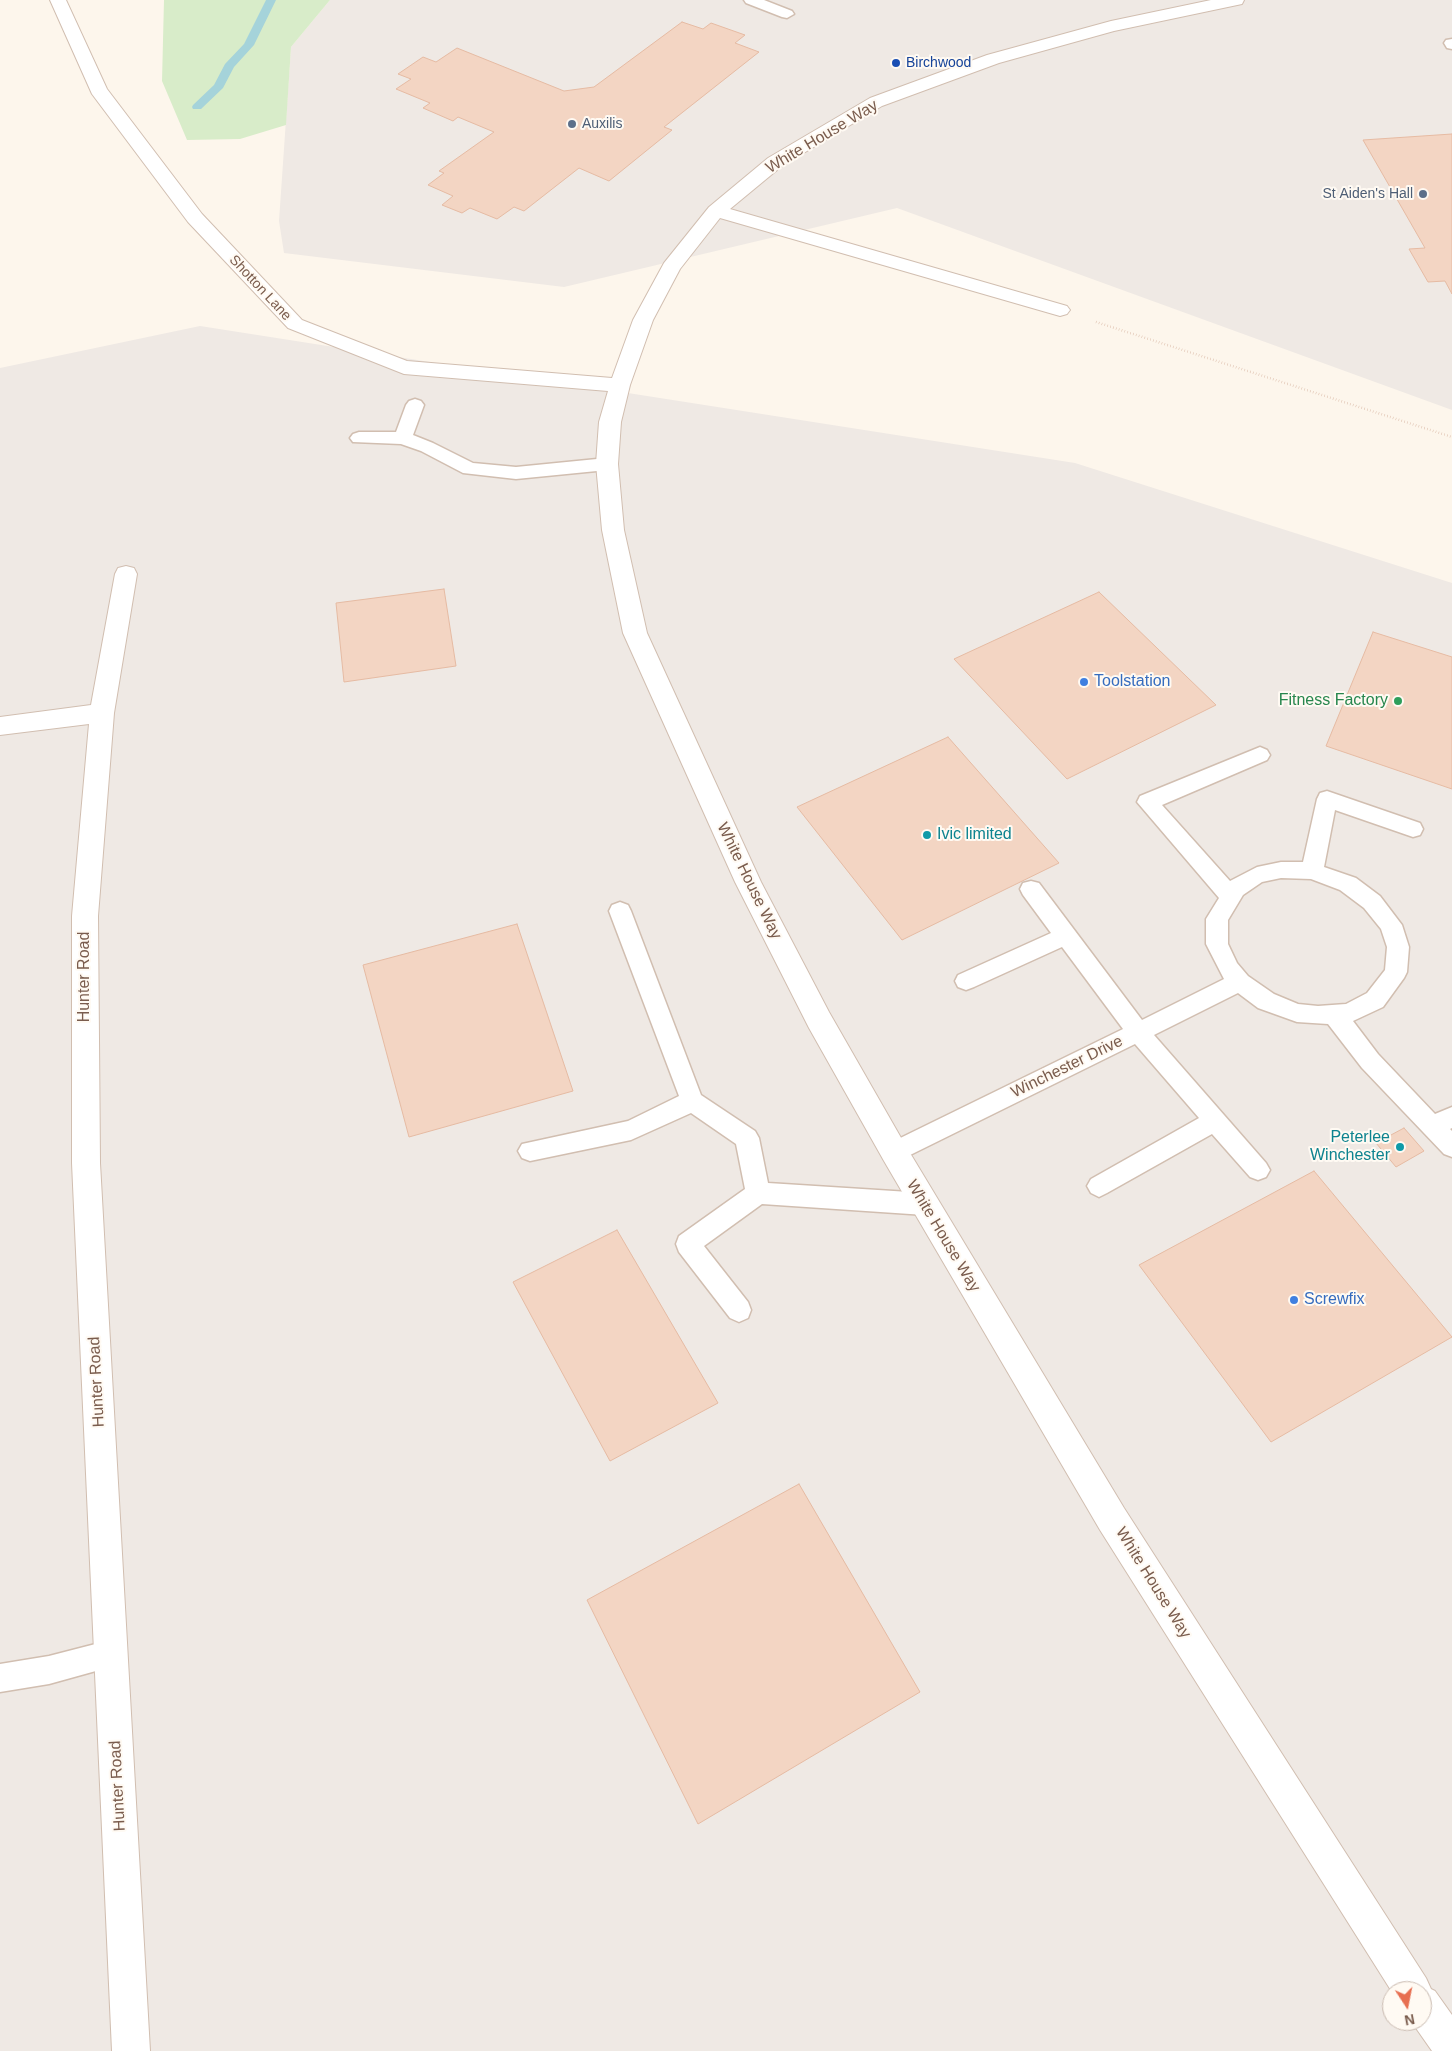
<!DOCTYPE html>
<html>
<head>
<meta charset="utf-8">
<style>
	body { margin:0 }
	#map { position:relative; width:1452px; height:2051px; overflow:hidden; background:#fdf6ec; font-family:Arial,sans-serif }
	canvas { display:block }
	.north { position:absolute; left:1382px; top:1981px; width:50px; height:50px; box-sizing:border-box; background:#fffaf3; border:1px solid #cabbb1; border-radius:50%; rotate:169deg; font-size:14px; font-weight:700; line-height:20px; text-align:center; color:#7a5c4d }
	.north::after { content:''; display:block; margin:auto; width:18px; height:22px; background:#e76f51; clip-path:polygon(50% 0,100% 100%,50% 72%,0 100%) }
</style>
</head>
<body>
<div id="map">
<canvas width="1452" height="2051"></canvas>
<div class="north">N</div>
</div>
<script>
const ctx = document.querySelector('canvas').getContext('2d');
ctx.lineJoin = 'round';
function fill(path, color) {
  ctx.fillStyle = color;
  ctx.fill(path, 'evenodd');
}
function poly(rows) {
  const path = new Path2D();
  for (const r of rows) {
    path.moveTo(r[0], r[1]);
    for (let i = 2; i < r.length; i += 2) path.lineTo(r[i], r[i + 1]);
  }
  return path;
}
function stroke(path, color, width, dash) {
  ctx.strokeStyle = color;
  ctx.lineWidth = width;
  ctx.lineCap = dash ? 'butt' : 'round';
  ctx.setLineDash(dash || []);
  ctx.stroke(path);
}
function write(font, color, halo, rows, align = 'center') {
  ctx.font = font + ' Arial,sans-serif';
  ctx.lineWidth = 4;
  ctx.setLineDash([]);
  ctx.textBaseline = 'middle';
  ctx.strokeStyle = halo;
  ctx.fillStyle = color;
  for (const [text, x, y, turn = 0] of rows) {
    ctx.save();
    ctx.translate(x, y);
    ctx.rotate((+turn || 0) * Math.PI / 180);
    ctx.textAlign = isNaN(turn) ? turn : align;
    if (halo) ctx.strokeText(text, 0, 0);
    ctx.fillText(text, 0, 0);
    ctx.restore();
  }
}
fill(poly([
	[330,0,1452,0,1452,410,897,208,564,287,284,253,279,221,291,47],
	[200,326,1075,463,1452,583,1452,2051,0,2051,0,368],
	[1392,1991,1422,1991,1422,2021,1392,2021]
]), '#efe9e4');
fill(poly([
	[164,0,330,0,291,47,286,125,240,139,187,140,162,81]
]), '#d8ecc9');
fill(poly([
	[266,0,276,0,254,45,234,67,223,88,201,109,193,109,192,107,193,105,214,85,225,64,244,44,266,0]
]), '#a5d3da');
const building = poly([
	[682,22,703,29,711,23,745,35,735,43,759,52,664,127,672,130,609,181,579,168,524,211,514,207,497,219,470,208,462,213,442,205,453,196,428,185,444,173,439,171,494,132,458,117,453,121,423,108,430,103,396,89,411,79,398,74,423,57,436,62,457,48,564,91,594,87,682,22],
	[1452,134,1452,294,1445,281,1428,282,1409,249,1425,248,1363,140,1452,134],
	[444,589,456,666,344,682,336,603,444,589],
	[1099,592,1216,705,1067,779,954,659,1099,592],
	[1373,632,1452,657,1452,789,1326,746,1373,632],
	[948,737,1059,863,902,940,797,807,948,737],
	[517,924,573,1091,409,1137,363,965,517,924],
	[1404,1128,1424,1151,1396,1167,1376,1143,1404,1128],
	[1314,1171,1452,1337,1271,1442,1139,1265,1314,1171],
	[617,1230,718,1403,610,1461,513,1282,617,1230],
	[799,1484,920,1692,698,1824,587,1600,799,1484]
]);
fill(building, '#f3d5c3');
stroke(building, '#e6bba3', 1);
const service = poly([
	[744,0,764,0,792,11,794,14,787,18,782,17,746,3,744,0],
	[1452,39,1452,49,1447,48,1444,43,1446,40,1452,39],
	[415,399,421,401,424,405,413,435,433,443,473,463,516,467,607,458,613,460,616,464,613,468,607,470,516,479,463,473,421,451,401,444,353,442,350,438,353,434,359,432,396,432,406,405,409,401,415,399],
	[1260,747,1267,750,1270,755,1267,760,1162,805,1230,881,1257,867,1281,862,1303,862,1317,799,1320,793,1327,791,1420,823,1423,829,1420,835,1413,837,1335,810,1324,867,1356,878,1380,896,1402,925,1409,947,1407,972,1404,978,1383,1007,1353,1021,1378,1054,1435,1114,1452,1107,1452,1128,1450,1129,1452,1131,1452,1157,1444,1154,1362,1068,1328,1024,1297,1022,1258,1008,1238,993,1154,1035,1266,1163,1270,1170,1266,1177,1258,1180,1250,1177,1212,1134,1107,1193,1099,1197,1091,1193,1087,1186,1091,1179,1199,1118,1135,1044,902,1159,894,1162,886,1159,882,1152,886,1145,1123,1029,1062,947,974,987,966,990,958,987,955,981,958,975,1051,933,1023,895,1020,889,1023,883,1031,881,1039,883,1142,1020,1224,979,1206,944,1206,919,1219,898,1137,802,1140,796,1260,747],
	[1281,878,1311,879,1340,890,1364,908,1381,929,1387,947,1385,970,1367,993,1346,1004,1318,1006,1298,1004,1274,994,1248,976,1237,963,1228,944,1228,920,1243,895,1262,882,1281,878],
	[620,902,628,905,631,911,701,1095,755,1131,759,1138,768,1183,925,1193,933,1196,937,1204,933,1212,925,1215,762,1204,704,1246,748,1302,751,1310,748,1318,739,1322,730,1318,679,1252,676,1244,679,1236,745,1189,736,1144,691,1113,631,1140,530,1161,522,1158,518,1151,522,1144,628,1121,679,1096,609,911,612,905,620,902],
	[111,1640,121,1644,125,1654,121,1664,49,1684,0,1692,0,1664,49,1656,111,1640]
]);
const minor = poly([
	[50,0,66,0,107,89,202,214,302,320,407,361,612,378,633,320,664,263,709,207,768,158,870,98,987,55,1111,21,1211,0,1244,0,1242,4,1114,31,999,63,882,106,782,166,730,209,1067,306,1070,310,1067,314,1060,316,1053,314,720,218,680,269,653,320,630,385,621,422,618,464,624,530,647,633,761,882,829,1012,904,1143,1124,1508,1426,1978,1431,1989,1435,1991,1452,2015,1452,2051,1432,2051,1411,2021,1422,2021,1422,1991,1392,1992,1100,1530,884,1161,809,1028,735,882,623,633,602,530,596,464,599,422,608,391,404,374,288,328,188,222,92,94,50,0],
	[126,566,134,568,137,574,114,713,98,916,100,1163,150,2051,112,2051,72,1163,72,916,89,724,0,735,0,717,91,705,115,574,118,568,126,566]
]);
stroke(service, '#d1beb0', 3);
stroke(minor, '#d1beb0', 2);
stroke(poly([
	[1096,322,1452,437]
]), '#d9b8a5', 2.5, [0.5, 2.5]);
fill(service, '#fff');
fill(minor, '#fff');
for (const [x, y, r, color] of [
	[896,63,5,"#1a4fb4"],
	[572,124,5,"#5c6f8a"],
	[1423,194,5,"#5c6f8a"],
	[1084,682,5,"#3f7fe0"],
	[1398,701,5,"#2e9e5b"],
	[927,835,5,"#0f9aa8"],
	[1400,1147,5,"#0f9aa8"],
	[1294,1300,5,"#3f7fe0"]
]) {
  const dot = new Path2D();
  dot.arc(x, y, r, 0, 2 * Math.PI);
  ctx.fillStyle = color;
  ctx.fill(dot);
  stroke(dot, '#fffaf3', 2);
}
write('14px', '#164399', '#fffaf3', [
	["Birchwood",906,63]
], 'left');
write('14px', '#4e5e75', '#fffaf3', [
	["Auxilis",582,124],
	["St Aiden's Hall",1413,194,"right"]
], 'left');
write('14px', '#7a5c4d', '#fffaf3', [
	["Shotton Lane",260,288,47]
]);
write('16px', '#7a5c4d', '#fffaf3', [
	["White House Way",822,137,-31],
	["White House Way",749,881,64],
	["Hunter Road",85,977,-90],
	["Winchester Drive",1067,1067,-26],
	["White House Way",943,1236,59],
	["Hunter Road",97,1382,-93],
	["White House Way",1153,1583,58],
	["Hunter Road",118,1786,-93]
]);
write('16px', '#366cbe', '#fffaf3', [
	["Toolstation",1094,682],
	["Screwfix",1304,1300]
], 'left');
write('16px', '#27864d', '#fffaf3', [
	["Fitness Factory",1388,701]
], 'right');
write('16px', '#0d838f', '#fffaf3', [
	["Ivic limited",937,835],
	["Peterlee",1390,1138,"right"],
	["Winchester",1390,1156,"right"]
], 'left');
</script>
</body>
</html>
